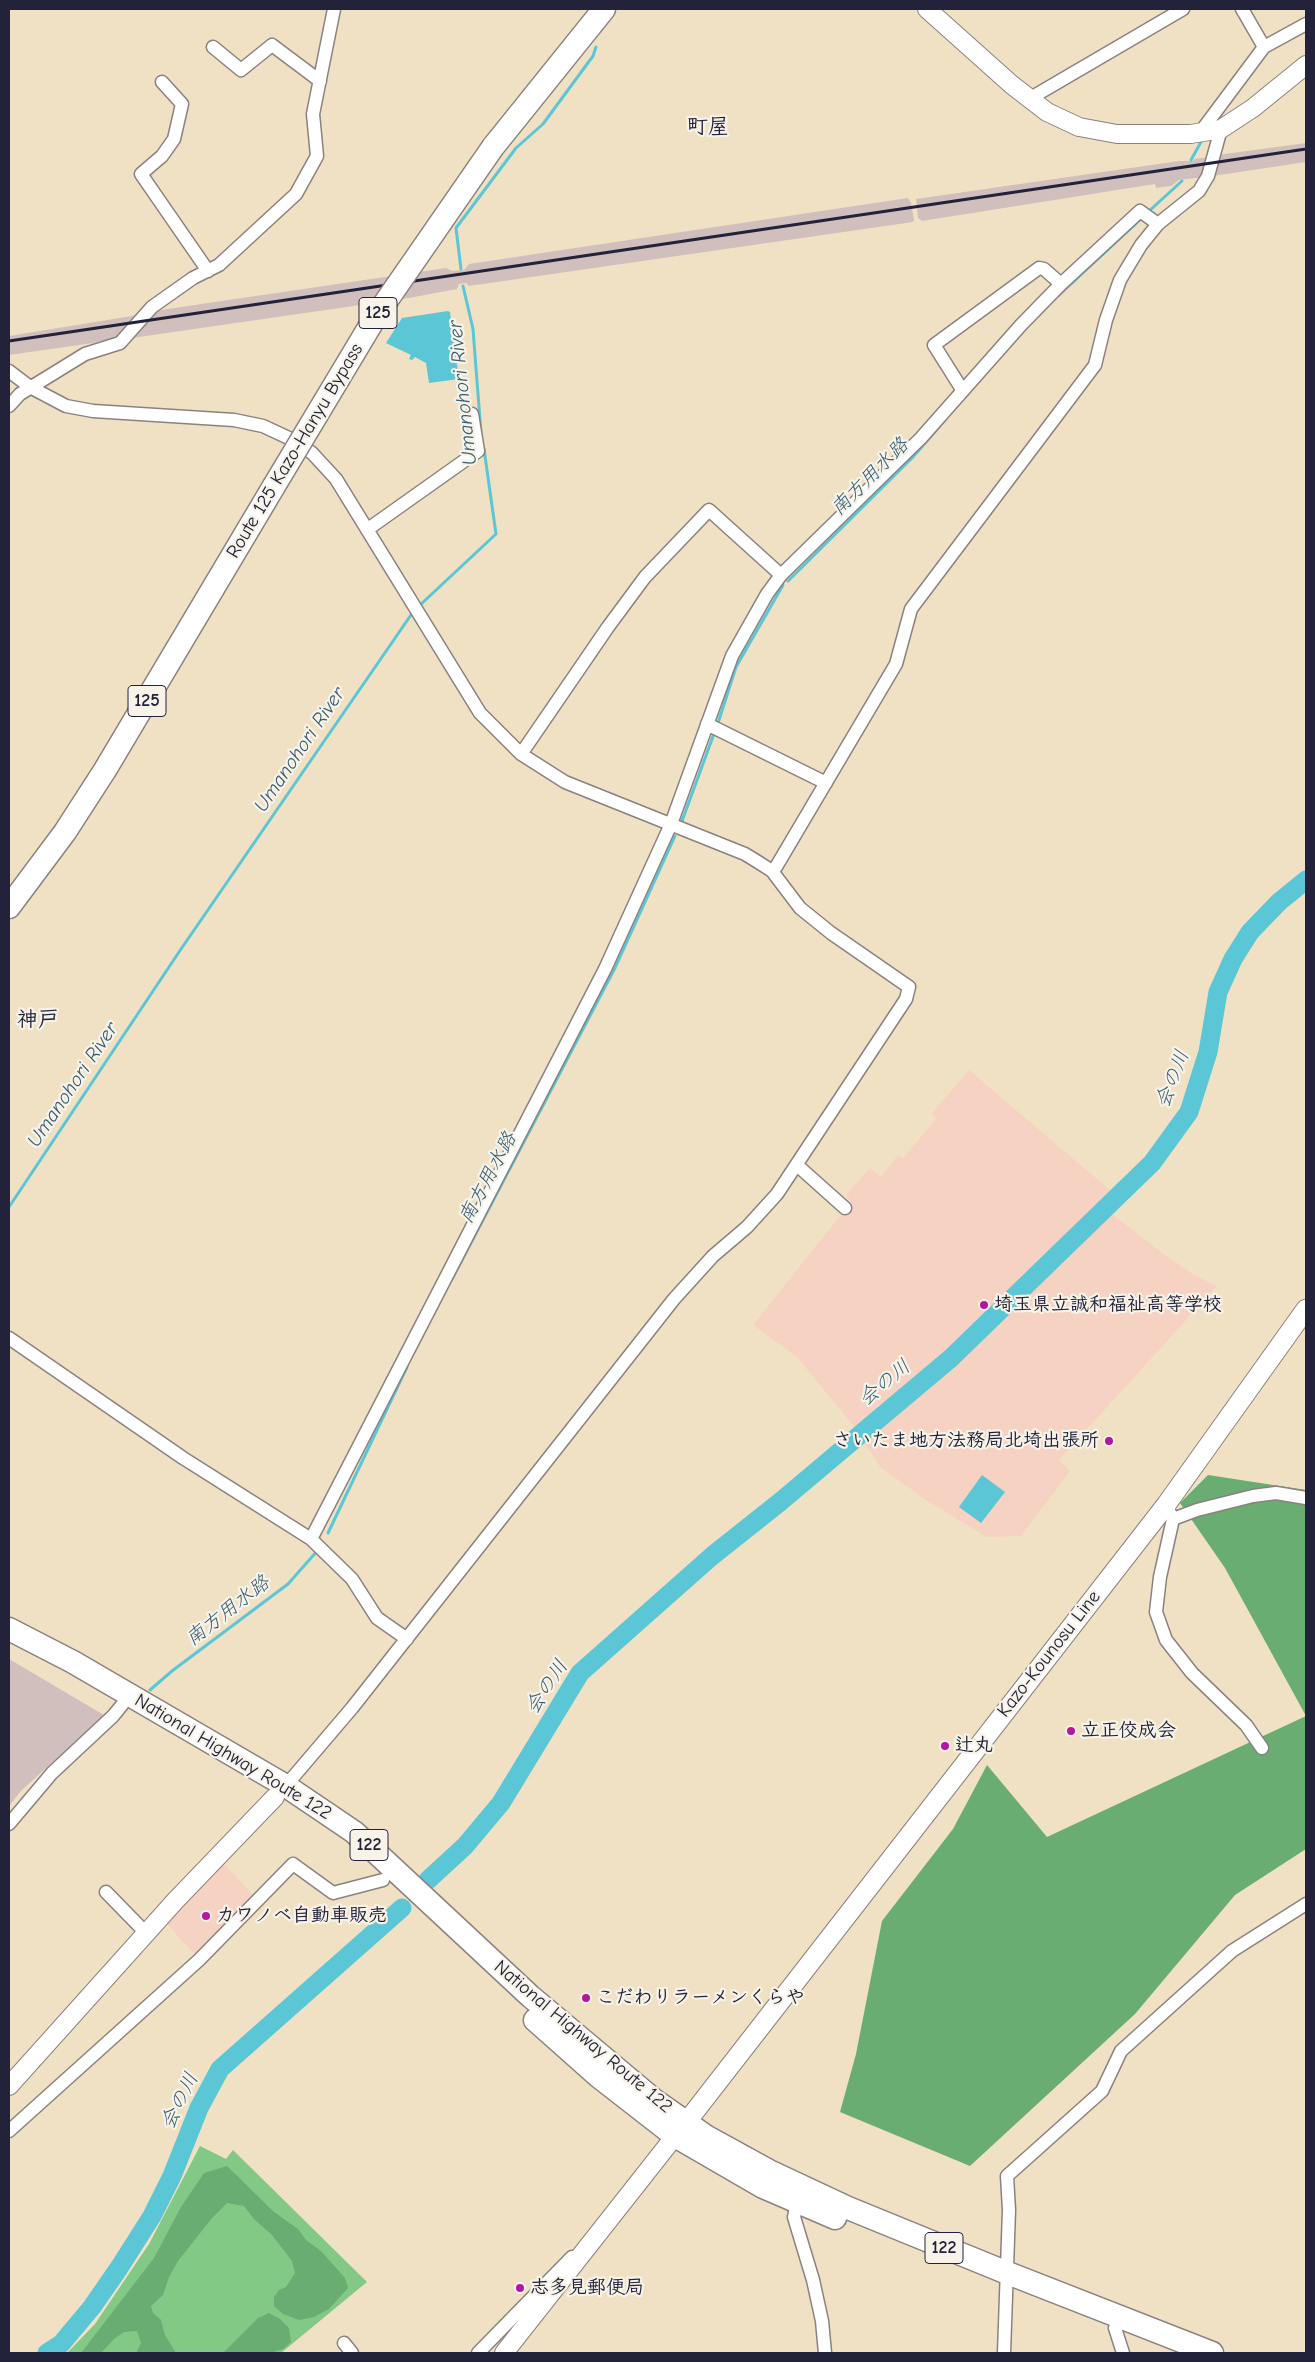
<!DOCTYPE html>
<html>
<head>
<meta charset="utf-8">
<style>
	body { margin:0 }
	#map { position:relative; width:1315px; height:2362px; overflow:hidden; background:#f1e1c4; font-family:"Comic Neue",sans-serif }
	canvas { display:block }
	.frame { position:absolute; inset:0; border:10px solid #22223b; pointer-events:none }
</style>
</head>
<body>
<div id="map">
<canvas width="1315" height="2362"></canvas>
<div class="frame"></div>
</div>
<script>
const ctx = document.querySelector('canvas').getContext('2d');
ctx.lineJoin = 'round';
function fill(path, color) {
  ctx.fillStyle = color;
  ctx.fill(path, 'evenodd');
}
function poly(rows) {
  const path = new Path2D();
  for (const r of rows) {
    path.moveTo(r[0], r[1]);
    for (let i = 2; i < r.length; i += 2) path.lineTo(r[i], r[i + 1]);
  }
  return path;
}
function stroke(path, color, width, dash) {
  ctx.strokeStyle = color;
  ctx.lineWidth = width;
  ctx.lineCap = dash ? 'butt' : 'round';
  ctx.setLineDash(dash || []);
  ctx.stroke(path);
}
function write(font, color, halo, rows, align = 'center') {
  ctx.font = font + ' "Comic Neue","Klee One",sans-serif';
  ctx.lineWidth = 4.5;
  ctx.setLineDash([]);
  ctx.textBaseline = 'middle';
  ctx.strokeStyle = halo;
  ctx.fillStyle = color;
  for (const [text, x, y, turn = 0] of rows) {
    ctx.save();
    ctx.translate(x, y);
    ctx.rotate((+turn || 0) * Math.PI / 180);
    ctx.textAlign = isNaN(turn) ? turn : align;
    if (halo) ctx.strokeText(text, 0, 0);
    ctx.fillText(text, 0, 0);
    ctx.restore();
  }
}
fill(poly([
	[969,1070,1111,1191,1099,1204,1165,1255,1194,1275,1217,1286,1059,1460,1070,1471,1021,1536,987,1537,926,1500,880,1467,852,1424,797,1357,753,1325,851,1202,846,1195,870,1168,881,1177,898,1155,903,1158,936,1119,932,1113],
	[224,1864,256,1898,197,1957,167,1924]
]), '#f5d2c2');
fill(poly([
	[1306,143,1306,162,1213,176,1217,155],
	[1209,157,1204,177,1179,180,1171,186,1156,188,1155,184,922,221,918,218,916,199,1179,161,1193,161,1195,159],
	[908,198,911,203,914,220,913,222,469,286,466,283,459,284,457,289,409,298,132,338,132,334,154,311,446,268,452,271,464,270,469,264],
	[138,315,123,336,93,343,9,355,9,336],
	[9,1659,104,1715,21,1791,9,1806]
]), '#d1bfbd');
fill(poly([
	[200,2146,226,2159,233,2150,367,2282,281,2353,67,2353,95,2324,149,2244]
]), '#82c985');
fill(poly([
	[1208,1475,1306,1490,1306,1716,1225,1568,1180,1503],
	[1306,1716,1306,1849,1235,1895,1135,2014,970,2166,840,2112,856,2054,882,1921,953,1829,987,1765,1047,1837],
	[227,2166,274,2212,298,2229,306,2240,321,2251,345,2278,348,2288,329,2309,314,2317,299,2320,283,2314,274,2306,274,2297,279,2290,286,2287,295,2273,292,2261,272,2235,254,2219,244,2206,227,2203,212,2218,178,2261,169,2277,163,2295,151,2306,153,2313,161,2320,165,2335,176,2353,136,2353,141,2343,137,2331,124,2332,114,2339,101,2353,81,2353,154,2258,181,2207,204,2173],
	[269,2313,280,2319,289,2328,291,2342,283,2349,270,2353,223,2353,258,2318]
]), '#69ad72');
fill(poly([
	[448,311,450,312,459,379,429,383,426,363,415,357,412,360,409,359,411,355,386,343,402,318],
	[982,1475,1005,1492,981,1523,959,1507]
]), '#5bc6d5');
stroke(poly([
	[1191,160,1201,142],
	[1148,212,1182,181],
	[461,269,456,228,516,148,543,124,593,56,596,47],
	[463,286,473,329,481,433],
	[1058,296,1142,218],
	[788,581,913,457,945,420],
	[419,606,496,534,484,449],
	[718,723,736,667,783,585],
	[682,821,715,731],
	[9,1207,179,952,413,612],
	[452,1279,615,968,675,836],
	[328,1533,407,1367],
	[150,1690,172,1671,288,1584,318,1550]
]), '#5bc6d5', 3);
stroke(poly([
	[428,1880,465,1846,501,1803,580,1673,712,1556,780,1502,951,1358,1152,1163,1189,1112,1208,1052,1218,992,1233,959,1250,932,1279,902,1306,880],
	[47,2353,61,2344,92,2307,119,2268,152,2216,172,2176,199,2108,220,2069,402,1908]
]), '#5bc6d5', 19);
const street = poly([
	[1242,9,1264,47],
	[213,47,241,70,272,45,320,81],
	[162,82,182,104,174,139,162,156,141,174,208,271],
	[1029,99,1183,9],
	[1199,134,1264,47,1306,24],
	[9,371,30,387,66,406,93,411,234,420,263,426,293,440,312,453,336,479,480,713,521,754,565,782,745,854,758,862,772,871,800,908,831,933,909,987,906,999,777,1194,747,1227,713,1256,674,1299,352,1708,283,1789],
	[963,391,934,345,1039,268,1044,269,1061,284],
	[9,406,20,394,85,354,120,343,152,307,193,278,219,265,296,194,317,156,313,114,334,9],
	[368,529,478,451,472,414],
	[707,724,826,783],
	[521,754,608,627,645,577,709,510,781,575],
	[772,871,776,867,896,664,911,609,1095,365,1106,320,1120,280,1141,245,1158,224,1199,191,1208,176,1221,129],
	[798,1166,845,1208],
	[9,1338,183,1458,311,1539,352,1579,377,1618,407,1639],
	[1166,1505,1173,1519,1160,1577,1156,1612,1166,1640,1192,1673,1246,1725,1262,1748],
	[1173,1519,1197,1510,1253,1496,1276,1493,1306,1498],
	[311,1539,605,969,671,824,732,656,767,594,781,575,921,438,1021,325,1061,284,1140,211,1158,224],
	[9,1824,52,1773,113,1716,122,1705],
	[106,1892,146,1933],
	[9,2131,199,1960,293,1864,333,1893,383,1880],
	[797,2203,794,2217,813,2280,822,2321,825,2353],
	[1115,2328,1123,2353],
	[344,2343,352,2353],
	[478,2353,572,2257],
	[1004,2353,1009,2210,1007,2176,1102,2091,1121,2051,1232,1951,1306,1904]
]);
const secondary = poly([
	[927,9,1012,85,1047,112,1079,127,1117,134,1191,134,1221,129,1253,108,1306,65],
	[9,2086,176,1900,275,1797],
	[504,2353,675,2136]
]);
const primary = poly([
	[678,2133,1166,1505,1306,1309]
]);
const highway = poly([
	[493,147,604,9],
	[9,907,65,832,105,770,274,486],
	[9,1629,73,1662,286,1786,354,1832,530,1996,654,2100,707,2137,769,2171,848,2208,1005,2272,1212,2353],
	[535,2020,598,2076,675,2136,763,2187,835,2218]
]);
stroke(street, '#8a8280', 15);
stroke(secondary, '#8a8280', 20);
stroke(primary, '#8a8280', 21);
stroke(highway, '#8a8280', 25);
stroke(street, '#fff', 12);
stroke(secondary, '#fff', 18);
stroke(primary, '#fff', 19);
stroke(highway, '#fff', 22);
stroke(poly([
	[9,341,1306,149]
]), '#22223b', 3);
const highwayBridge = poly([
	[274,486,376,316,493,147]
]);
stroke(highwayBridge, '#8a8280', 25, []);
stroke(highwayBridge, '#fff', 22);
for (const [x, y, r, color] of [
	[984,1305,5,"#b5179e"],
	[1109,1441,5,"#b5179e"],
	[1071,1731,5,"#b5179e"],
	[945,1746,5,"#b5179e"],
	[206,1916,5,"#b5179e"],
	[586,1998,5,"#b5179e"],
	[520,2288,5,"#b5179e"]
]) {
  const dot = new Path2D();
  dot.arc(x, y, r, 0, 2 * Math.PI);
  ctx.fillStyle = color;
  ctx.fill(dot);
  stroke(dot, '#f7f3e8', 2);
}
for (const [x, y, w] of [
	[378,313,38],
	[147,701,38],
	[369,1845,38],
	[944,2248,38]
]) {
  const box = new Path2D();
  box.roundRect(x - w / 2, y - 15.5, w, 31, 4);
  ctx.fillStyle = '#f7f3e8';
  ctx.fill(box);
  stroke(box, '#22223b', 1);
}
write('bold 18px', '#22223b', null, [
	["125",378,313],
	["125",147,701],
	["122",369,1845],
	["122",944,2248]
]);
write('19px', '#22223b', '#f7f3e8', [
	["Route 125 Kazo-Hanyu Bypass",295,451,-59],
	["Kazo-Kounosu Line",1049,1654,-52],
	["National Highway Route 122",233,1757,31],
	["National Highway Route 122",583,2037,40]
]);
write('bold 19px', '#22223b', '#f7f3e8', [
	["埼玉県立誠和福祉高等学校",994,1305],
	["さいたま地方法務局北埼出張所",1099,1441,"right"],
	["立正佼成会",1081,1731],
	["辻丸",955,1746],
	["カワノベ自動車販売",216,1916],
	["こだわりラーメンくらや",596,1998],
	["志多見郵便局",530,2288]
], 'left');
write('italic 20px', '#365b71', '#f7f3e8', [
	["Umanohori River",463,393,-96],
	["南方用水路",870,477,-45],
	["Umanohori River",300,750,-56],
	["会の川",1173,1079,-69],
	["Umanohori River",73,1085,-56],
	["南方用水路",488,1178,-62],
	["会の川",885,1383,-40],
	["南方用水路",228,1611,-38],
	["会の川",547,1687,-57],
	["会の川",180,2101,-64]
]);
write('bold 21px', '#22223b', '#f7f3e8', [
	["町屋",708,127],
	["神戸",38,1020]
]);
</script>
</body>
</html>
